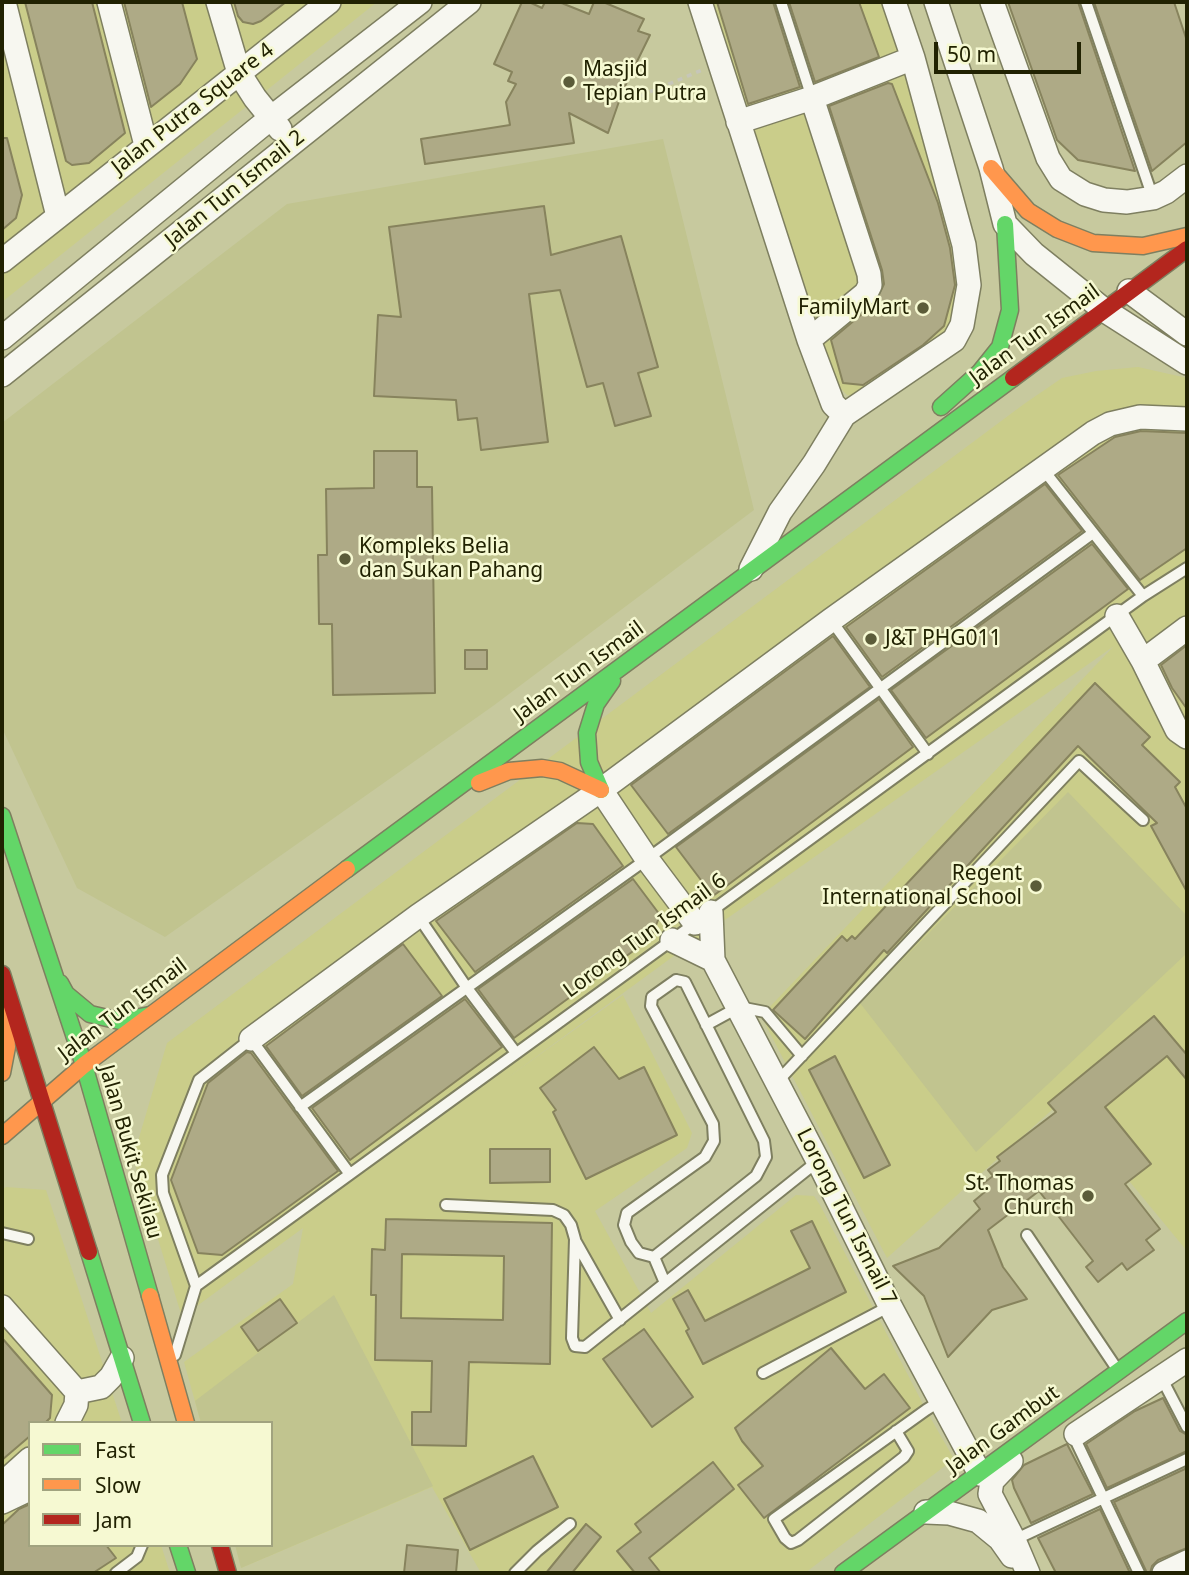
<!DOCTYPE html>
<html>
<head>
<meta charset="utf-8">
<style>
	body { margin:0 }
	#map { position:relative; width:1189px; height:1575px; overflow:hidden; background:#c7c99e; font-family:"Noto Sans",sans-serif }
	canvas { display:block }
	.frame { position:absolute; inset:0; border:4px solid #212202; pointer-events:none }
	.legend { position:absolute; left:28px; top:1421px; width:245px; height:126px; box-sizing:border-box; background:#f6f9d2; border:2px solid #a1a37f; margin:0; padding:9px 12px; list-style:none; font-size:21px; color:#212202 }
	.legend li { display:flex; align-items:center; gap:14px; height:35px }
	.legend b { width:35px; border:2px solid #a1a37f }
	.scale { position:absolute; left:934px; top:42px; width:147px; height:32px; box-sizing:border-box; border:4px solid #212202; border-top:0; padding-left:9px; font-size:21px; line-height:24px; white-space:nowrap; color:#212202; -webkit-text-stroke:5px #f6f9d2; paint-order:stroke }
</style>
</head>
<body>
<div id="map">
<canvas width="1189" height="1575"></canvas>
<div class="frame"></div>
<ul class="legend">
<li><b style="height:9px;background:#63d668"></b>Fast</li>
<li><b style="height:9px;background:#ff974d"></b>Slow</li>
<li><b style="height:9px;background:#b3261e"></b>Jam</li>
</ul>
<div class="scale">50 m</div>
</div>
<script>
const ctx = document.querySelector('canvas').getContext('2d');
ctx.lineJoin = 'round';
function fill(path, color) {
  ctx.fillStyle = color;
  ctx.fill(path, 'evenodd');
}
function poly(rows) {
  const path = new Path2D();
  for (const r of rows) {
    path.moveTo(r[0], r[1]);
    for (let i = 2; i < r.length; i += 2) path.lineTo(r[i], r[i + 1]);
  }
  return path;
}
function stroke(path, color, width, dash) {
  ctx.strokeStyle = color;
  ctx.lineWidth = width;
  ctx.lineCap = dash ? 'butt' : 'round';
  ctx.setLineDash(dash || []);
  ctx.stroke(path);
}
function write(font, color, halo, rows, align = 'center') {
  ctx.font = font + ' "Noto Sans",sans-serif';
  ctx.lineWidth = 5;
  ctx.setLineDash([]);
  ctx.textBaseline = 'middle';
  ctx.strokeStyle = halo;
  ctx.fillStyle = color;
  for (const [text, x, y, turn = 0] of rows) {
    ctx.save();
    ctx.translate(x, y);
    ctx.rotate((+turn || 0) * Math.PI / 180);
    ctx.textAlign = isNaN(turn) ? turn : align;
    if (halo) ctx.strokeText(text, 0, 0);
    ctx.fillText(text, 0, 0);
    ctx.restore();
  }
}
fill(poly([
	[2,2,377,2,2,302],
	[712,2,884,2,961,249,956,316,944,335,860,397,847,395,831,379],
	[1138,367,1187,378,1187,1251,1092,1136,1082,1143,1053,1109,887,1258,761,1016,1114,646,671,958,503,1081,623,995,692,1133,687,1148,595,1211,651,1313,796,1195,814,1196,820,1205,926,1410,954,1459,805,1573,481,1573,432,1487,241,1568,271,1545,271,1423,201,1423,184,1362,293,1284,303,1228,182,1317,133,1158,167,1043,1024,404,1062,378,1096,371],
	[6,1187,46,1190,122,1423,30,1423,30,1545,161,1545,170,1573,2,1573,2,1190]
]), '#cacd8a');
fill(poly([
	[663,139,754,510,493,706,165,937,77,888,2,728,2,423,287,204],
	[1068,792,1187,916,1187,953,976,1152,860,1003],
	[334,1295,433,1486,241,1568,235,1545,271,1545,271,1423,201,1423,195,1401]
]), '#c1c48f');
const building = poly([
	[25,2,92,2,125,133,89,163,72,165,66,161,25,2],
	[124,2,182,2,197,59,180,84,151,107,124,2],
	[234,2,286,2,261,21,253,24,243,22,238,16,234,2],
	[522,2,529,2,542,8,545,2,559,2,589,14,594,2,603,2,644,19,638,31,650,35,623,90,608,133,569,113,574,143,425,164,421,139,510,125,506,102,516,84,508,81,512,72,494,64,522,2],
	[717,2,773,2,800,87,748,104,717,2],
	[789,2,859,2,879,57,815,82,789,2],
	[1008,2,1078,2,1135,171,1078,160,1057,140,1008,2],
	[1094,2,1174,2,1187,41,1187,142,1152,171,1094,2],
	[888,83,892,84,938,203,950,248,955,285,944,326,923,345,863,385,843,383,831,340,875,303,884,284,882,270,829,106,888,83],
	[2,138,7,138,22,195,16,218,2,230,2,138],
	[544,206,551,255,621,236,658,367,638,373,651,416,615,426,603,383,587,387,560,290,529,294,548,442,481,450,477,418,458,420,456,400,374,396,378,315,401,317,389,227,544,206],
	[1141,431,1187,433,1187,548,1140,580,1058,475,1115,437,1141,431],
	[374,451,417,451,417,487,432,487,435,693,333,695,332,624,319,624,318,555,327,555,326,489,374,488,374,451],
	[1045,484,1082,531,882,677,846,627,1045,484],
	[1092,544,1128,589,926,738,891,690,1092,544],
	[833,636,870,687,668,834,631,785,833,636],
	[1187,645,1187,709,1172,688,1161,665,1187,645],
	[465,650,487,650,487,669,465,669,465,650],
	[1095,683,1150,737,1142,745,1180,782,1175,787,1187,809,1187,892,1151,826,1157,823,1078,746,887,953,884,950,805,1039,773,1010,842,936,847,941,852,936,855,939,1095,683],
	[879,699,913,747,713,896,676,847,879,699],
	[577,823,593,824,623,866,475,972,436,921,577,823],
	[633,879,660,915,651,938,514,1038,478,989,633,879],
	[403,944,442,996,302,1096,266,1046,403,944],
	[465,999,502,1047,350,1160,312,1108,465,999],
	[1154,1016,1187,1055,1187,1080,1167,1056,1105,1107,1151,1164,1125,1184,1160,1229,1146,1240,1154,1250,1127,1270,1122,1263,1098,1282,1086,1267,1093,1261,1039,1191,988,1230,1003,1267,1027,1299,992,1310,948,1357,924,1296,893,1266,939,1248,980,1209,974,1201,986,1191,981,1185,993,1176,988,1170,1000,1161,997,1157,1056,1112,1048,1103,1154,1016],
	[594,1047,619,1079,644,1067,677,1135,586,1179,553,1112,556,1110,540,1088,594,1047],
	[247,1052,251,1053,338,1171,222,1255,198,1253,171,1180,208,1083,247,1052],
	[835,1056,890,1165,864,1178,809,1070,835,1056],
	[490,1149,550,1149,550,1182,490,1183,490,1149],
	[386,1219,552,1223,550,1364,469,1362,466,1446,412,1445,412,1412,431,1412,432,1361,375,1360,376,1295,371,1295,372,1249,385,1250,386,1219],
	[402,1254,504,1256,503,1320,401,1318,402,1254],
	[812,1221,846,1292,703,1364,686,1331,689,1329,673,1299,688,1290,705,1321,810,1268,791,1231,812,1221],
	[280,1299,297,1323,258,1351,241,1327,280,1299],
	[644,1329,693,1397,652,1427,603,1359,644,1329],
	[2,1338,52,1395,50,1418,45,1423,30,1423,30,1436,2,1460,2,1338],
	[831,1348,865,1389,884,1374,910,1408,764,1518,738,1485,763,1466,742,1441,735,1428,831,1348],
	[1163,1398,1180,1431,1187,1435,1187,1451,1107,1488,1086,1444,1135,1411,1163,1398],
	[1067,1444,1093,1494,1031,1523,1014,1488,1012,1480,1024,1465,1067,1444],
	[533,1456,558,1507,470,1550,444,1499,533,1456],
	[713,1462,734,1489,649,1558,661,1573,635,1573,617,1551,641,1532,635,1524,713,1462],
	[1187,1468,1187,1548,1158,1560,1152,1566,1150,1573,1147,1573,1114,1502,1187,1468],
	[30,1504,30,1545,106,1545,116,1558,93,1573,2,1573,2,1525,19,1509,30,1504],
	[1100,1509,1130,1573,1056,1573,1038,1538,1100,1509],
	[586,1524,601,1537,572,1573,546,1573,586,1524],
	[407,1545,458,1550,456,1573,404,1573,407,1545]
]);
fill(building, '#aeaa86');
stroke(building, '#87835d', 2);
const lane = poly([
	[781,2,812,98],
	[1086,2,1153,198],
	[1042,468,1143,596],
	[831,620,928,754],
	[710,912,1143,596,1187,568],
	[418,916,467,988,516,1053],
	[676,980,685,982,764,1141,766,1157,756,1176,654,1257,639,1253,631,1242,624,1225,627,1213,705,1157,714,1141,713,1124,651,1006,652,997,676,980],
	[706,1025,739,1007,765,1012,802,1056],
	[777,1082,1079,761,1143,820],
	[300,1107,647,859,1093,533],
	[446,1205,553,1210,564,1215,571,1225,575,1239,572,1338,575,1346,585,1347,818,1161],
	[2,1233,28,1239],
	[1027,1235,1117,1369],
	[576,1242,620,1320],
	[654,1257,665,1283],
	[196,1286,163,1193,162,1175,199,1080,251,1039,349,1173],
	[175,1355,196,1286,697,922],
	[763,1373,890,1306],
	[1161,1377,1187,1427],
	[896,1431,908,1451,904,1457,798,1540,791,1543,785,1538,774,1519,926,1410,942,1400],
	[1076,1434,1075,1439,1139,1573],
	[1014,1540,1187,1459],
	[116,1573,137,1557,142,1545],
	[515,1573,537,1551,570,1524]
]);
const street = poly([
	[4,2,58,216],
	[109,2,146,145],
	[218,2,239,73,255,98,280,129],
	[700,2,809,340,833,404,844,415],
	[936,2,991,168,1005,224,1034,254,1104,310,1187,363],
	[992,2,1048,158,1061,179,1085,194,1104,200,1127,202,1153,198,1166,192,1187,176],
	[738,122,812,98,913,58],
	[2,261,329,2],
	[1129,291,1187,334],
	[2,338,272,117,420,2],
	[809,340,866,293,870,285,869,274,812,98],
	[2,375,469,2],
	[751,569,780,512,814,464,844,415,954,340,962,325,969,285,964,245,913,58,894,2],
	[1117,616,1143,661,1177,730,1187,737],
	[1143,661,1187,628],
	[601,790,647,859,695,923],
	[711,912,713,960,818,1161,890,1306,980,1474],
	[672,940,713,960],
	[251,1039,418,916,601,790,831,620,1093,433,1110,424,1140,417,1187,419],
	[2,1307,77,1392,76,1405,67,1423],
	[77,1392,101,1387,111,1377,122,1358],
	[1076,1434,1187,1360],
	[1011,1461,992,1481,990,1494,1014,1540,1028,1573],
	[2,1500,10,1477,30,1459],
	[2,1502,23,1492,30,1486],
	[926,1512,949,1513,978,1521,1000,1539,1012,1556],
	[1164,1573,1187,1562]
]);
const fast = poly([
	[941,407,980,372,1000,347,1010,310,1005,224],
	[601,790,589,762,587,733,596,704,612,681],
	[2,816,84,1065,150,1296],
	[347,869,1013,378],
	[60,983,66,994,90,1014,120,1021,150,1015],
	[89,1252,142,1423],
	[178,1545,187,1573],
	[843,1573,1187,1321]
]);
const slow = poly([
	[991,168,1028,211,1057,229,1093,243,1143,246,1187,236],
	[479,783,509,771,542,768,560,771,601,790],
	[2,1073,7,1047,5,1015],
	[2,1136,84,1065,347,869],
	[150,1296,186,1423]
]);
const jam = poly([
	[1013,378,1187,249],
	[2,974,89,1252],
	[220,1545,228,1573]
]);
stroke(lane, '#7e7f60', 14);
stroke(street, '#7e7f60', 26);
stroke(fast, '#7e7f60', 19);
stroke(slow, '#7e7f60', 19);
stroke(jam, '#7e7f60', 19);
stroke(poly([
	[561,3,562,2],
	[623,90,632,96,638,97,702,70]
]), '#c6c6b9', 3.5, [5, 5]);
stroke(lane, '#f7f7f0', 10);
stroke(street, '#f7f7f0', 23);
stroke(fast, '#63d668', 16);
stroke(slow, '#ff974d', 16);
stroke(jam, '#b3261e', 16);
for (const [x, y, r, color] of [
	[569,82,7,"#5b5c39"],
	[923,308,7,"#5b5c39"],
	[345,559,7,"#5b5c39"],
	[871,639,7,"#5b5c39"],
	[1036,886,7,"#5b5c39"],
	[1088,1196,7,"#5b5c39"]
]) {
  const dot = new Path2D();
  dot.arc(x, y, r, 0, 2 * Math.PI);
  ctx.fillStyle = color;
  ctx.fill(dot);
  stroke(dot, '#f6f9d2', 2.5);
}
write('21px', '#212202', '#f6f9d2', [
	["Masjid",583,70],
	["Tepian Putra",583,94],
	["FamilyMart",909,308,"right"],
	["Kompleks Belia",359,547],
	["dan Sukan Pahang",359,571],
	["J&T PHG011",885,639],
	["Regent",1022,874,"right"],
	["International School",1022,898,"right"],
	["St. Thomas",1074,1184,"right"],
	["Church",1074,1208,"right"]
], 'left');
write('21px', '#212202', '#f6f9d2', [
	["Jalan Putra Square 4",193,109,-38],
	["Jalan Tun Ismail 2",235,189,-39],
	["Jalan Tun Ismail",1035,335,-36],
	["Jalan Tun Ismail",579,672,-36],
	["Lorong Tun Ismail 6",645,936,-36],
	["Jalan Tun Ismail",123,1010,-37],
	["Jalan Bukit Sekilau",130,1152,74],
	["Lorong Tun Ismail 7",846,1217,63],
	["Jalan Gambut",1003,1430,-36]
]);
</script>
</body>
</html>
